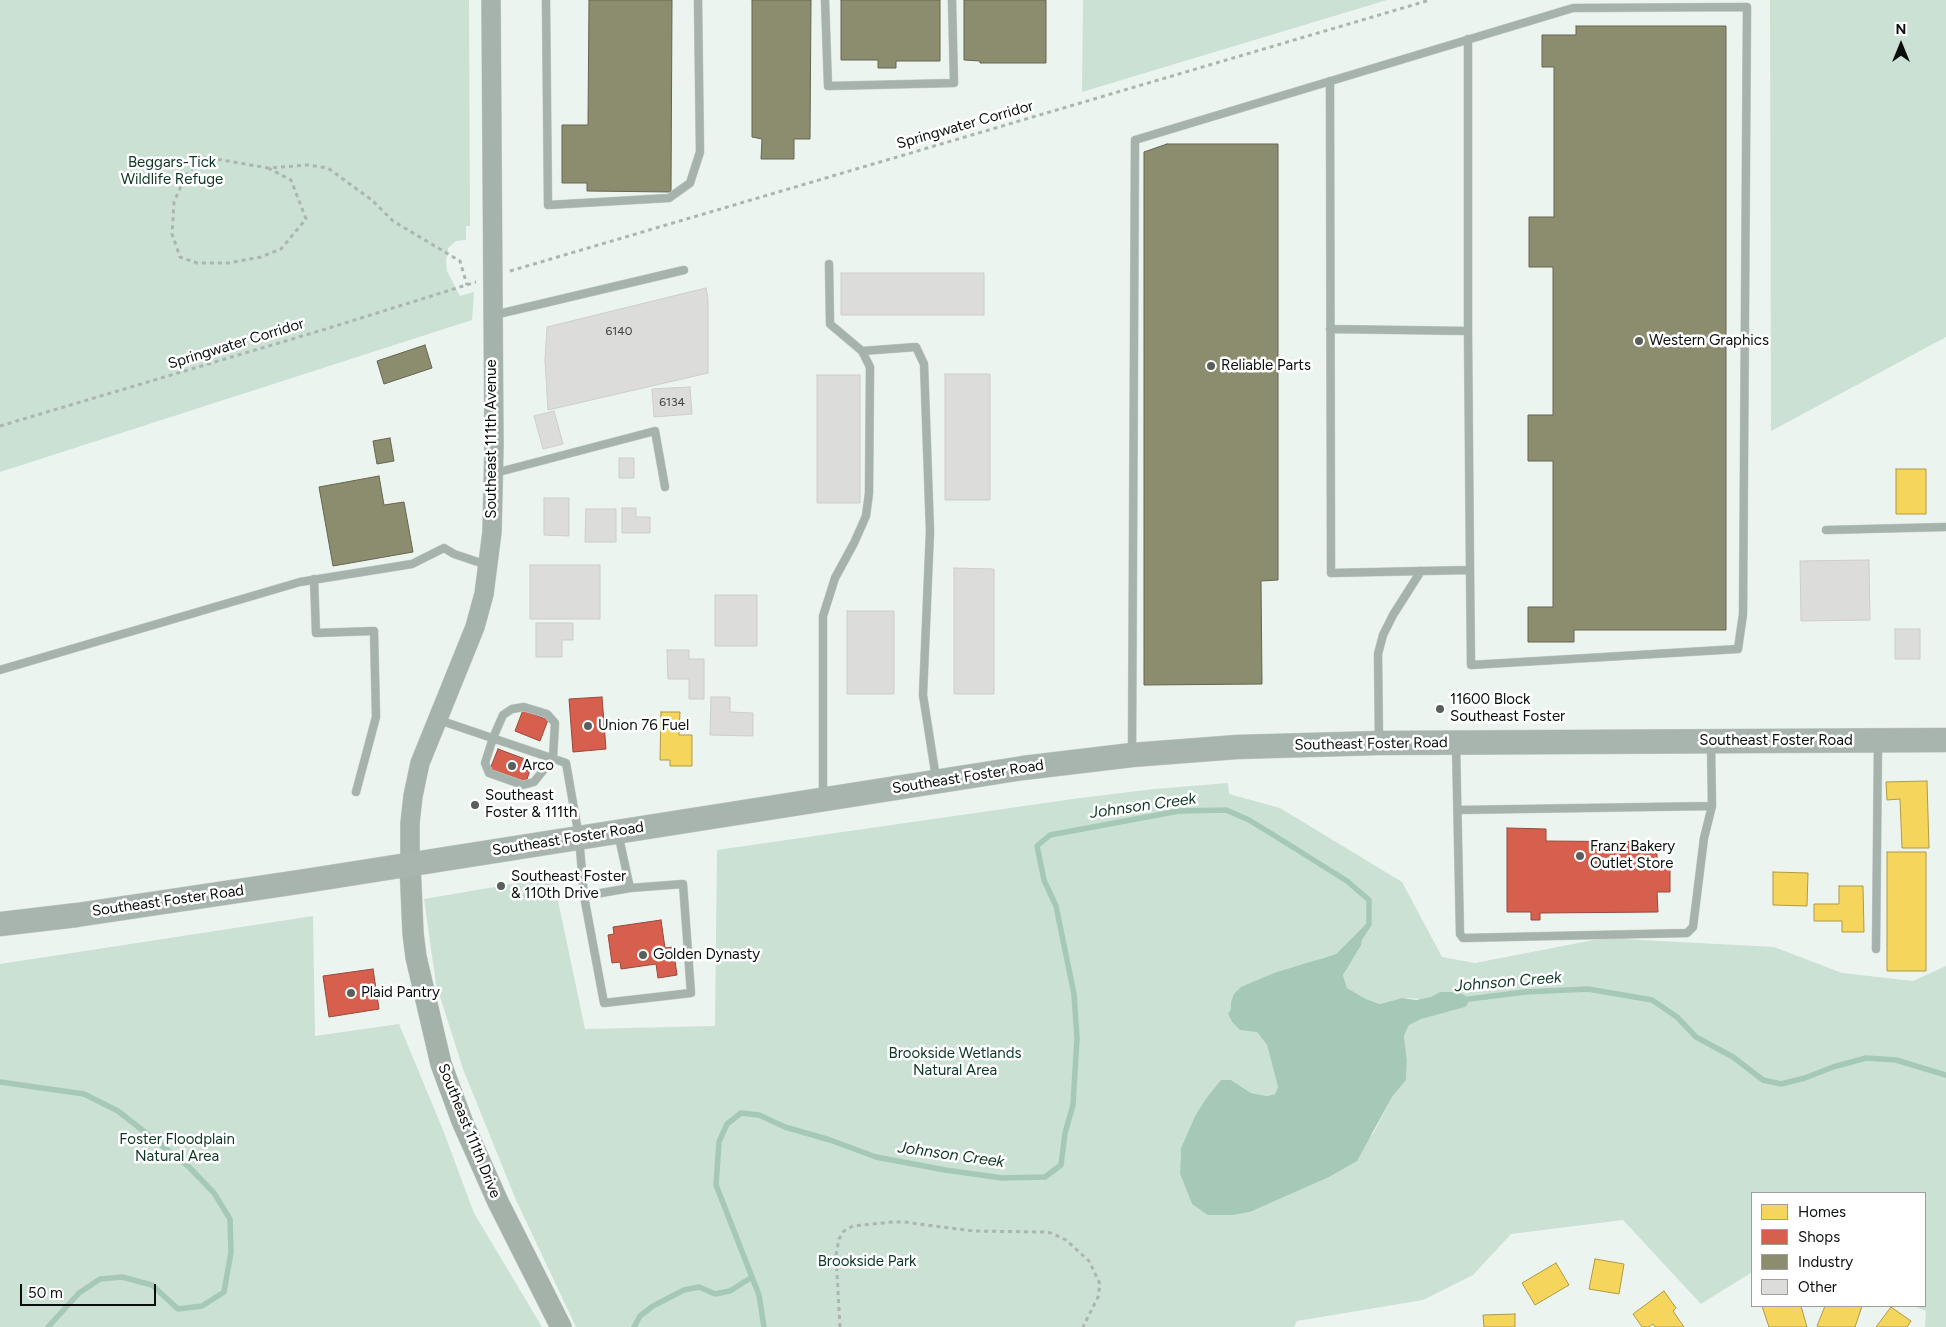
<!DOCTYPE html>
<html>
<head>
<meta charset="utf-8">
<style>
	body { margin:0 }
	#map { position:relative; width:1946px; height:1327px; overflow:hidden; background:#ecf4f0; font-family:Figtree,sans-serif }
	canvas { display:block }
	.legend { position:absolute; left:1751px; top:1192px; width:175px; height:115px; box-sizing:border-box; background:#fff; border:1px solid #9d9f9e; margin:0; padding:6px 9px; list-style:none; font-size:15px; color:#0a0f0c }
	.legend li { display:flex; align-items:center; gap:10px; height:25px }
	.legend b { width:25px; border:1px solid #9d9f9e }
	.north { position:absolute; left:1876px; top:20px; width:50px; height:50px; -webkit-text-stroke:4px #fff; paint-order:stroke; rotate:0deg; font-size:14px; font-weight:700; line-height:20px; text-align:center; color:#0a0f0c }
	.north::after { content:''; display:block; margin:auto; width:18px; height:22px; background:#0a0f0c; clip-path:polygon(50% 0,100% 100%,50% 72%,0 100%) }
	.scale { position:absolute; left:20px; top:1284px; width:136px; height:22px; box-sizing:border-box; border:2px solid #0a0f0c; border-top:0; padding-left:6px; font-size:15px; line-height:18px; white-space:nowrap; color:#0a0f0c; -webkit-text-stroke:4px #fff; paint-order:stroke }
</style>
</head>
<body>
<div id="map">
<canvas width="1946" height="1327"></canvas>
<ul class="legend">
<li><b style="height:14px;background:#f6d55c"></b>Homes</li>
<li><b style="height:14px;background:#d6604d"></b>Shops</li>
<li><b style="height:14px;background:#8c8c6e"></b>Industry</li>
<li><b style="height:14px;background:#dcdcdb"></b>Other</li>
</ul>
<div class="north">N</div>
<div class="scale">50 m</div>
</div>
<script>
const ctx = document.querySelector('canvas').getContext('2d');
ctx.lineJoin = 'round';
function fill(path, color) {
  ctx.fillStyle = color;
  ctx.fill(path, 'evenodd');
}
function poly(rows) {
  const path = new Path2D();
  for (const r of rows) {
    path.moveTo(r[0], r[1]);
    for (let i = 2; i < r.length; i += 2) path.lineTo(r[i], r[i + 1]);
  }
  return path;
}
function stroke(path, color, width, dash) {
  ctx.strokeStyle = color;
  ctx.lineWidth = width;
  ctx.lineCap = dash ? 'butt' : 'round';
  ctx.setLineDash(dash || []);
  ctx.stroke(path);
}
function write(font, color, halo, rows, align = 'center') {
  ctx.font = font + ' Figtree,sans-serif';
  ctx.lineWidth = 5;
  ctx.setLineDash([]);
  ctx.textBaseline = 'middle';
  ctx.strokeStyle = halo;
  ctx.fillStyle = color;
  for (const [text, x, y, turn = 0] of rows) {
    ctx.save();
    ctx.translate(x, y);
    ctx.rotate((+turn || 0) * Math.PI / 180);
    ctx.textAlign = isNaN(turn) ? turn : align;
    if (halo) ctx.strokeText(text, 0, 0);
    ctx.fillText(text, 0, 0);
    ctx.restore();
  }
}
fill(poly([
	[0,0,469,0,470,226,466,226,466,240,456,241,448,248,446,261,447,271,460,296,474,292,472,320,0,472],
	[1083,0,1387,0,1082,92],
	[1770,0,1946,0,1946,337,1771,431],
	[1228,783,1229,794,1280,808,1402,882,1442,957,1475,963,1604,938,1774,947,1842,973,1913,981,1946,966,1946,1327,1925,1327,1926,1311,1913,1306,1925,1306,1925,1193,1752,1193,1752,1272,1701,1304,1623,1220,1511,1234,1473,1275,1423,1300,1297,1321,1294,1327,576,1327,516,1200,463,1069,436,984,424,899,553,877,585,1029,715,1026,717,850,1080,798,1154,789],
	[1364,926,1343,975,1347,988,1366,999,1380,1004,1402,998,1421,999,1404,1036,1407,1061,1406,1080,1392,1097,1373,1134,1327,1178,1250,1212,1233,1215,1192,1204,1180,1174,1181,1148,1195,1116,1205,1100,1231,1080,1251,1093,1267,1096,1275,1094,1278,1087,1267,1045,1257,1032,1232,1022,1228,1014,1231,1009,1231,1002,1321,958,1336,954],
	[313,916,315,1036,399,1024,443,1130,474,1213,542,1327,0,1327,0,964]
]), '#cae1d4');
fill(poly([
	[1365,925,1361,945,1343,975,1347,988,1366,999,1380,1004,1402,998,1416,1000,1431,997,1440,992,1458,992,1466,996,1468,1004,1465,1007,1421,1019,1409,1025,1404,1036,1407,1061,1406,1080,1392,1097,1357,1161,1327,1178,1250,1212,1233,1215,1208,1215,1192,1204,1180,1174,1181,1148,1195,1116,1205,1100,1221,1080,1231,1080,1251,1093,1267,1096,1275,1094,1278,1087,1267,1045,1257,1032,1240,1030,1232,1022,1228,1014,1231,1009,1231,1002,1234,994,1241,987,1274,973,1336,954]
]), '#a5c9b6');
const homes = poly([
	[1896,469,1926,469,1926,514,1896,514,1896,469],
	[661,712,680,712,679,735,692,735,692,766,670,766,670,760,660,760,661,712],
	[1927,781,1929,848,1902,848,1900,799,1887,800,1886,782,1927,781],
	[1887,852,1926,852,1926,971,1887,971,1887,852],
	[1773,872,1808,873,1807,906,1773,905,1773,872],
	[1839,886,1863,886,1864,932,1842,932,1842,921,1814,921,1814,904,1839,904,1839,886],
	[1595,1259,1624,1264,1619,1294,1589,1289,1595,1259],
	[1556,1263,1569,1285,1535,1305,1522,1283,1556,1263],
	[1664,1291,1676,1308,1673,1311,1684,1327,1655,1327,1653,1324,1649,1327,1642,1327,1633,1314,1664,1291],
	[1762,1306,1801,1306,1807,1327,1769,1327,1762,1306],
	[1825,1306,1862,1306,1855,1327,1820,1327,1817,1326,1825,1306],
	[1891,1307,1911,1321,1907,1327,1876,1327,1891,1307],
	[1515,1314,1515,1327,1484,1327,1483,1315,1515,1314]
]);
fill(homes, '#f6d55c');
stroke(homes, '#af9a44', 1);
const shops = poly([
	[602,697,606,749,573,752,569,699,602,697],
	[523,710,548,720,540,741,515,731,523,710],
	[498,749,533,762,526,782,490,769,498,749],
	[1507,828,1546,829,1546,841,1657,842,1657,864,1670,864,1670,892,1657,892,1658,912,1540,913,1540,920,1531,920,1531,912,1507,912,1507,828],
	[661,920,665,948,673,947,677,975,658,978,656,964,621,969,620,962,612,963,608,935,614,934,613,927,661,920],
	[373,969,379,1009,329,1017,323,976,373,969]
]);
fill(shops, '#d6604d');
stroke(shops, '#99483a', 1);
const industry = poly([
	[589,0,672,0,671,192,587,191,587,183,562,183,562,125,588,125,589,0],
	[752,0,811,0,810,139,794,139,794,159,761,159,762,139,752,137,752,0],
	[841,0,940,0,940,61,896,61,896,68,878,68,878,60,841,60,841,0],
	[964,0,1046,0,1046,63,980,63,980,61,964,60,964,0],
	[1576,26,1726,26,1726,630,1574,630,1574,642,1528,642,1528,607,1553,607,1553,461,1528,461,1528,415,1553,415,1553,267,1529,267,1529,217,1554,217,1554,67,1542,67,1542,35,1576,35,1576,26],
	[1167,144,1278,144,1278,580,1261,581,1262,684,1144,685,1144,152,1167,144],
	[425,345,432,368,384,384,377,361,425,345],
	[390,438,394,461,377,464,373,441,390,438],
	[379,476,384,505,404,502,413,552,333,566,319,487,379,476]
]);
fill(industry, '#8c8c6e');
stroke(industry, '#656651', 1);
stroke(poly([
	[1461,1000,1525,992,1588,989,1652,1000,1677,1017,1696,1037,1733,1057,1763,1080,1781,1084,1805,1078,1833,1067,1866,1058,1896,1060,1946,1075],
	[0,1082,84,1094,118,1111,188,1166,214,1193,230,1219,231,1252,224,1292,202,1306,178,1309,152,1285,122,1277,100,1279,79,1293,48,1327],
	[634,1327,640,1316,653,1306,684,1290,699,1287,715,1294,730,1291,752,1277],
	[764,1327,759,1295,716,1185,719,1142,727,1124,741,1113,759,1115,785,1127,830,1140,876,1157,945,1170,1002,1178,1045,1177,1061,1165,1065,1133,1073,1105,1077,1038,1074,994,1056,906,1044,880,1037,846,1050,835,1179,811,1226,810,1249,820,1272,834,1347,881,1369,900,1369,924,1360,938]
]), '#a5c9b6', 5.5);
const building = poly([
	[841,273,984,273,984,315,841,315,841,273],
	[706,288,708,299,708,373,548,410,545,360,547,327,706,288],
	[945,374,990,374,990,500,945,500,945,374],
	[817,375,860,375,860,503,817,503,817,375],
	[690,387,692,414,654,417,652,389,690,387],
	[554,411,563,444,543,449,534,416,554,411],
	[619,458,634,458,634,478,619,478,619,458],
	[544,498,569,498,569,536,544,535,544,498],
	[622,508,636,508,636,517,650,517,650,533,622,533,622,508],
	[586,509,616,509,616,542,585,542,586,509],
	[1869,560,1870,620,1801,621,1800,561,1869,560],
	[530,565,600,565,600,619,530,619,530,565],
	[954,568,994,569,994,694,954,694,954,568],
	[715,595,757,595,757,646,715,646,715,595],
	[847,611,894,611,894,694,847,694,847,611],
	[536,623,573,623,573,640,562,640,562,657,536,657,536,623],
	[1895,629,1920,629,1920,659,1895,659,1895,629],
	[667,650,689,650,689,659,704,659,704,699,689,699,689,679,668,679,667,650],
	[711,697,730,697,730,712,753,713,753,736,710,735,711,697]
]);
fill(building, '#dcdcdb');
stroke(building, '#cdcdcc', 1);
const service = poly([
	[546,0,548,205,669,198,690,183,700,152,698,0],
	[825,0,828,86,954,83,952,0],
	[1330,81,1331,573,1470,570,1468,331,1468,39],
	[494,315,684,270],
	[1330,329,1468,331],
	[862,351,916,347,924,364,930,531,923,695,936,778],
	[495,473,655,431,665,487],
	[1826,530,1946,527],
	[314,579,316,633,374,631,376,717,356,792],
	[0,670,300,582,412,564,444,548,454,554,487,565],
	[524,707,547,714,555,723,553,758,534,782,523,785,489,773,485,763,493,738,503,715,512,709,524,707],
	[439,720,566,763,579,837,584,896,604,1003,691,993,683,884,630,888,618,833],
	[1379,741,1378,654,1383,635,1393,615,1421,571],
	[1456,744,1460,934,1463,938,1687,933,1693,927,1704,838,1712,806],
	[1132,753,1135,140,1573,8,1747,7,1743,614,1738,649,1471,665,1470,570],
	[823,797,823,616,835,578,854,543,866,516,869,493,870,367,862,351,830,324,829,264],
	[1458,810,1712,806,1711,743],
	[584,896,630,888],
	[1876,949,1878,742]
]);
const tertiary = poly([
	[410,864,410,823,413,796,420,763,475,627,484,594,492,532,494,446,491,0]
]);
const secondary = poly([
	[410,864,413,933,416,957,441,1064,462,1121,498,1202,561,1327]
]);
const primary = poly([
	[0,924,77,915,305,881,1023,768,1132,755,1237,747,1379,743,1946,740]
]);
stroke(service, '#c9cfcc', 9);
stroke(tertiary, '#c9cfcc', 20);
stroke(secondary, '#c9cfcc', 22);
stroke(primary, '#c9cfcc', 25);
stroke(poly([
	[268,168,291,180,306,219,281,249,261,257,228,263,197,263,180,257,172,234,174,202,186,175,205,157,268,168,308,165,328,168,373,201,393,221,460,261,467,285],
	[510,271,1430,0],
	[0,426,329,328,476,282],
	[840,1327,836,1255,839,1239,844,1231,853,1226,892,1222,904,1222,973,1231,1044,1232,1051,1233,1066,1240,1089,1261,1100,1284,1098,1297,1083,1327]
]), '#acb5b0', 3, [4, 4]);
stroke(service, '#a6b3ac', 8);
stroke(tertiary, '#a6b3ac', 19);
stroke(secondary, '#a5b2aa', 21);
stroke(primary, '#a8b5af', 24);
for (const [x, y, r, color] of [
	[1639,341,5,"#595f5c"],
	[1211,366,5,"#595f5c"],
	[1440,709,5,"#595f5c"],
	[588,726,5,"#595f5c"],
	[512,766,5,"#595f5c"],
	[475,805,5,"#595f5c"],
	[1580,856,5,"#595f5c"],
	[501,886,5,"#595f5c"],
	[643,955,5,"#595f5c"],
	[351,993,5,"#595f5c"]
]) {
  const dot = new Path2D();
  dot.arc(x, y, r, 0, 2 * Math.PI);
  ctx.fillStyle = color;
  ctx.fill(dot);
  stroke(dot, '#fff', 2);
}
write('12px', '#3e4240', null, [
	["6140",619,331],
	["6134",672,402]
]);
write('15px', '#0a0f0c', '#fff', [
	["Springwater Corridor",965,125,-16],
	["Springwater Corridor",236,344,-17],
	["Southeast 111th Avenue",492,439,-90],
	["Southeast Foster Road",1776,741],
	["Southeast Foster Road",1371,744,-1],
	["Southeast Foster Road",968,777,-9],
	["Southeast Foster Road",568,839,-9],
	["Southeast Foster Road",168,901,-8],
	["Southeast 111th Drive",469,1131,68]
]);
write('15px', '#0d3725', '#fff', [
	["Beggars-Tick",172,163],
	["Wildlife Refuge",172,180],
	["Brookside Wetlands",955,1054],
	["Natural Area",955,1071],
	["Foster Floodplain",177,1140],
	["Natural Area",177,1157],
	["Brookside Park",867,1262]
]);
write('15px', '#0a0f0c', '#fff', [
	["Western Graphics",1649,341],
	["Reliable Parts",1221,366],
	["11600 Block",1450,700],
	["Southeast Foster",1450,717],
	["Union 76 Fuel",598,726],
	["Arco",522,766],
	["Southeast",485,796],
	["Foster & 111th",485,813],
	["Franz Bakery",1590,847],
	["Outlet Store",1590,864],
	["Southeast Foster",511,877],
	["& 110th Drive",511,894],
	["Golden Dynasty",653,955],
	["Plaid Pantry",361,993]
], 'left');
write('italic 16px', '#0f3826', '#fff', [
	["Johnson Creek",1143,806,-8],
	["Johnson Creek",1508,982,-5],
	["Johnson Creek",951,1155,8]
]);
</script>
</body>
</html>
